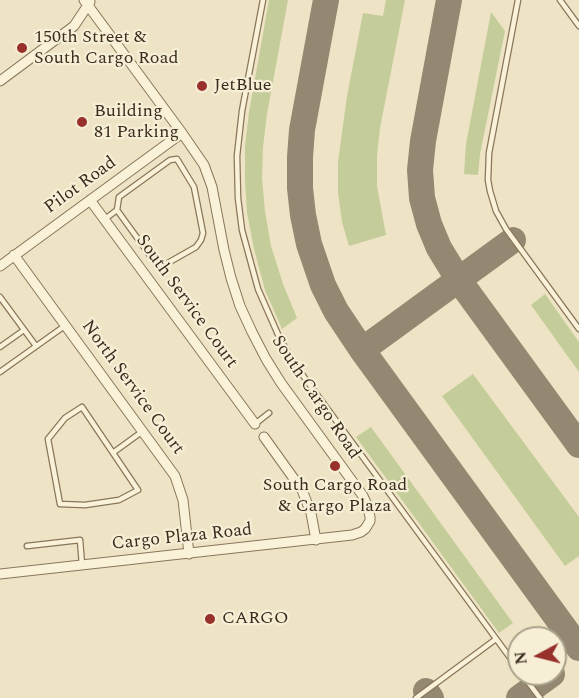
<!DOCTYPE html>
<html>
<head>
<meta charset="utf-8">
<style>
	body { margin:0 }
	#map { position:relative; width:579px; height:698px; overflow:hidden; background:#eee4c5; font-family:Spectral,serif }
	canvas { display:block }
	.north { position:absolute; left:507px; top:626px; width:60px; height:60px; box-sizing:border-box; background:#f6eed5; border:2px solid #aaa18c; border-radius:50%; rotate:263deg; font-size:16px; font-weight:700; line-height:24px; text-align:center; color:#392d1f }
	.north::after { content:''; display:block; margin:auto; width:21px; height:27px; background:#98302b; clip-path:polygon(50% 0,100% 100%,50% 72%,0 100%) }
</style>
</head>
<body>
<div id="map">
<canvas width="579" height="698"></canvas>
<div class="north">N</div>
</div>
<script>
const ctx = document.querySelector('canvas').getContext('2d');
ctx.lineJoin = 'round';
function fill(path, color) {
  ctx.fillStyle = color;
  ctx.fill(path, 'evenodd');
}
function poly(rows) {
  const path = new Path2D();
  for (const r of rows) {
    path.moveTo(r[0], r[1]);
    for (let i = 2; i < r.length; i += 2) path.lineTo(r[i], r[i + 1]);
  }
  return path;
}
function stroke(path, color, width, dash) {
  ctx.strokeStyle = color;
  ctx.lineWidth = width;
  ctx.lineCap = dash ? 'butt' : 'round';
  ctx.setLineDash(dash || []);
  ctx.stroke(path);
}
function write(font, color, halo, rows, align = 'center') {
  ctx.font = font + ' Spectral,serif';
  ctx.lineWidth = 4.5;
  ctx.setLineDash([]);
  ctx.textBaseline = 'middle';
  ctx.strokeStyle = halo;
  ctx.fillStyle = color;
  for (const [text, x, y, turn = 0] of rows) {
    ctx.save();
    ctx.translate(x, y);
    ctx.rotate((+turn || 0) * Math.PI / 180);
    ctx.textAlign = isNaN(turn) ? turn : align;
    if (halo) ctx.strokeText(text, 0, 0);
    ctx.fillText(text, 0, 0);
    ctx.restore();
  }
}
fill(poly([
	[269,0,288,0,267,114,263,147,262,178,265,211,271,246,283,284,297,318,282,329,265,290,254,249,247,213,245,180,245,146,249,112],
	[386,0,405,0,380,128,377,156,377,186,386,235,349,246,342,222,338,193,338,162,347,96,363,13,383,16],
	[491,12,505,31,480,154,478,175,464,174,466,144],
	[545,294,579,342,579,372,531,305],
	[473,374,579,517,579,556,565,566,442,396],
	[371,427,513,623,499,633,356,437]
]), '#c4cd99');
stroke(poly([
	[326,0,302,130,300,157,300,188,303,215,309,244,323,285,336,311,362,350,579,648],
	[449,0,423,141,420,170,422,198,429,224,439,248,458,279,579,445],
	[362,350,513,240],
	[426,691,431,698],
	[519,698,552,674]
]), '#948872', 26);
const lane = poly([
	[263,0,242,111,237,156,238,198,242,230,258,289,280,339,296,366,519,670],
	[518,0,489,153,488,180,490,191,496,211,506,229,579,329],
	[560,0,579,26],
	[105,219,117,210,119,197,170,160,177,159,194,187,203,233,201,240,196,247,159,268,117,210],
	[0,297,36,346],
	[0,347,24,330],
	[0,372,66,325],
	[82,407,138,490,119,500,85,505,60,504,48,439,65,418,82,407],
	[255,424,269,413],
	[114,452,143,431],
	[27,546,80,540,82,565],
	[522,674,540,698],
	[416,698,496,639]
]);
const street = poly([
	[0,81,74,26,90,2],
	[90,200,255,424],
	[14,255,175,476,183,500,189,554],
	[0,266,182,133],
	[264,437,302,490,311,513,316,540],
	[0,574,352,535,361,532,365,529,370,521,370,517,368,507,363,496,281,383,266,359,252,332,240,306,231,278,224,250,212,187,204,165,182,133,84,0]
]);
stroke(lane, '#89765b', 7);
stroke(street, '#89765b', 11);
stroke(lane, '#f9f1d8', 4.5);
stroke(street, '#f9f1d8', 9);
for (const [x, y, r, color] of [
	[22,48,6,"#98302b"],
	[202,86,6,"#98302b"],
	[82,122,6,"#98302b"],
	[335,466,6,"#98302b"],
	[210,619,6,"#98302b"]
]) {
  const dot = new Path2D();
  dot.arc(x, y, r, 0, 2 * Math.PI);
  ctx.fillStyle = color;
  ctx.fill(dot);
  stroke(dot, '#f6eed5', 2);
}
write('18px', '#392d1f', '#f6eed5', [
	["150th Street &",34,38],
	["South Cargo Road",34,59],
	["JetBlue",214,86],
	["Building",94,112],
	["81 Parking",94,133],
	["South Cargo Road",335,486,"center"],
	["& Cargo Plaza",335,507,"center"],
	["CARGO",222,619]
], 'left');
write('18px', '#392d1f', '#f6eed5', [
	["Pilot Road",81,186,-36],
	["South Service Court",186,302,54],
	["North Service Court",132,388,54],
	["South Cargo Road",315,398,56],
	["Cargo Plaza Road",182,538,-6]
]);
</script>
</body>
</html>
